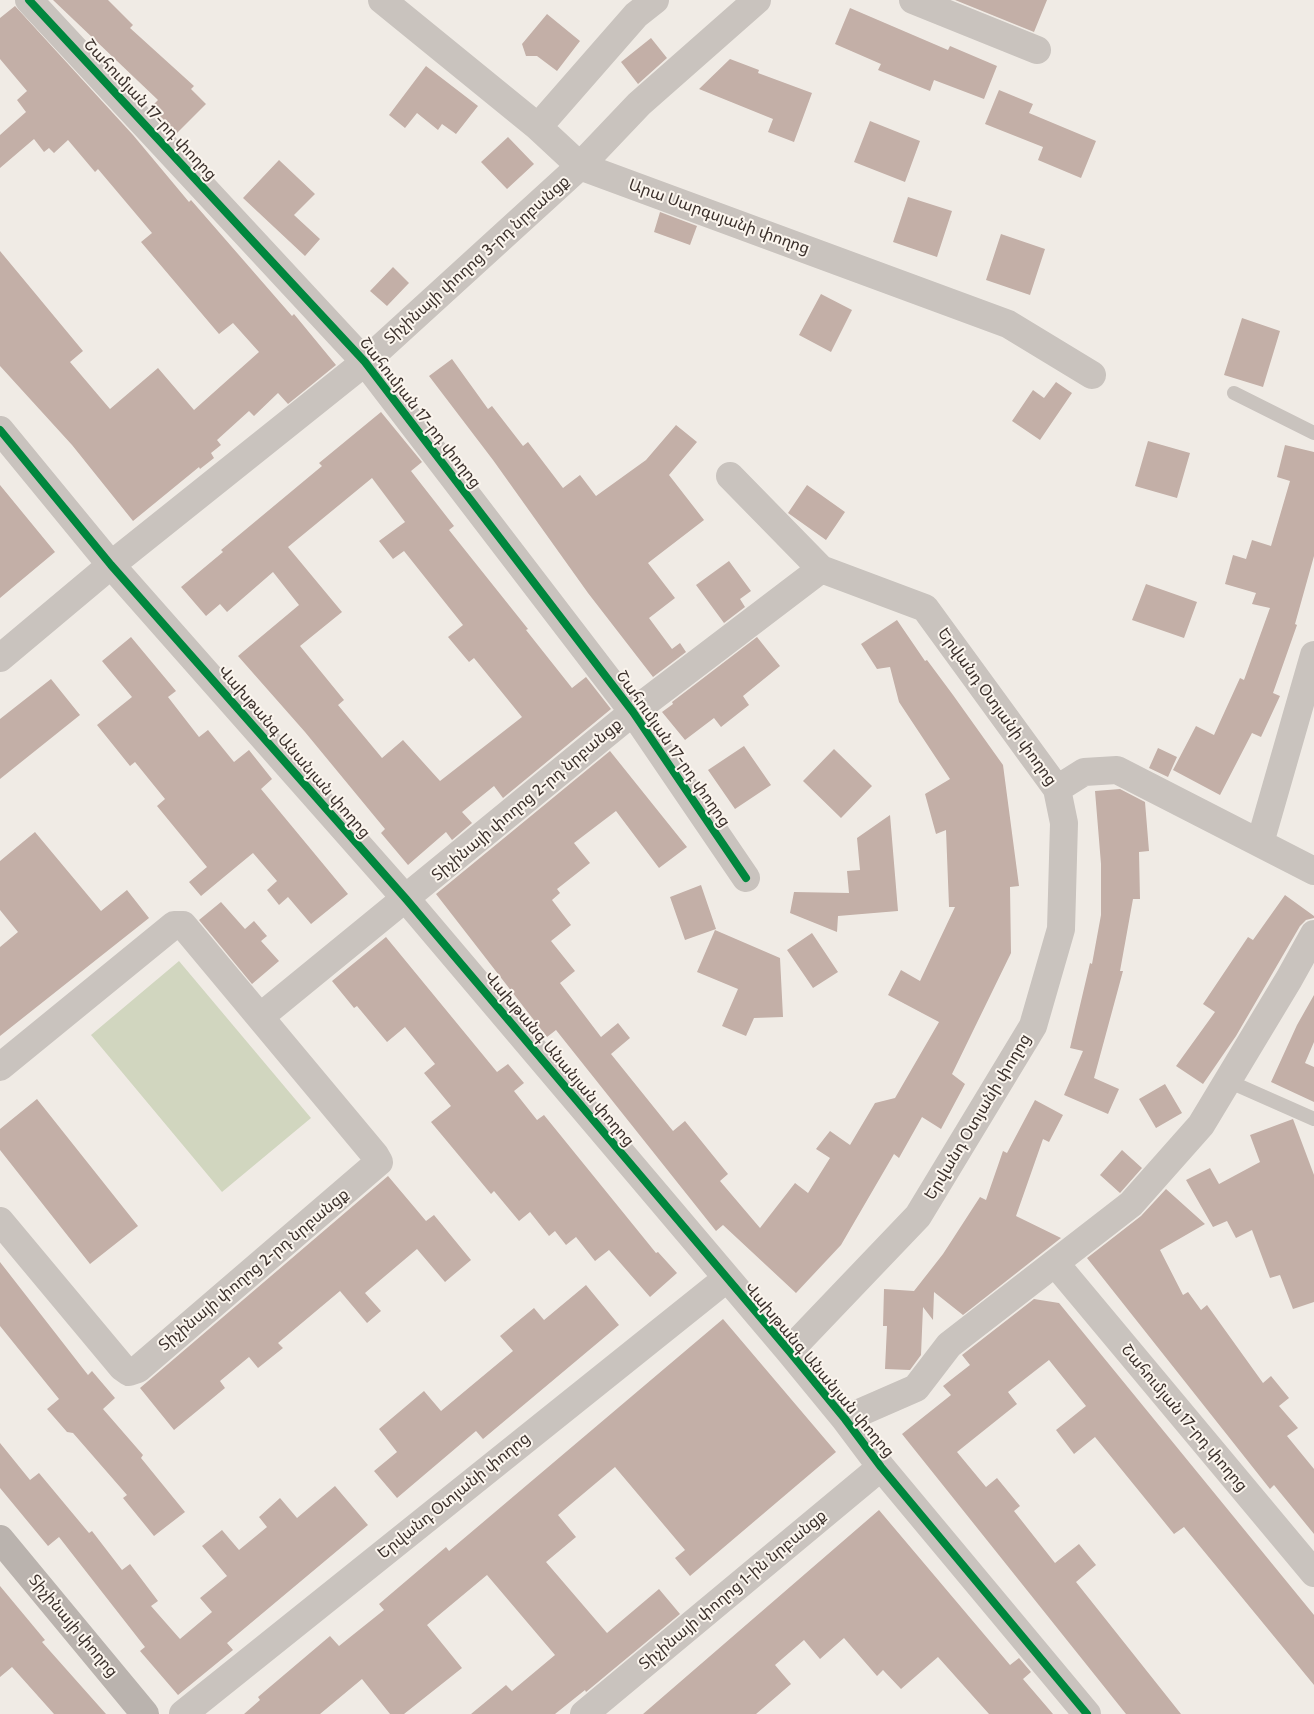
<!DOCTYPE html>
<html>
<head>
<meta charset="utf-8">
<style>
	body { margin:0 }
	canvas { display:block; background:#f0ebe5 }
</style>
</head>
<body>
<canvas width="1314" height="1714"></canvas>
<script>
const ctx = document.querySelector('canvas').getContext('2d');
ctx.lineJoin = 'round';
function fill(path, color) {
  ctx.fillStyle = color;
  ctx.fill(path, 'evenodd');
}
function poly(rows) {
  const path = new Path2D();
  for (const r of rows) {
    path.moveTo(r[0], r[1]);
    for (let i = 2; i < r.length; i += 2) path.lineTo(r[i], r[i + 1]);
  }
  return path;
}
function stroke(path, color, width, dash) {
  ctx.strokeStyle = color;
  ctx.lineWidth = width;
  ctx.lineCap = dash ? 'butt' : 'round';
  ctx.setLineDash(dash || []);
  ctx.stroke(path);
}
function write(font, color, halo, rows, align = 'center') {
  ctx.font = font + ' Cabin,"Noto Sans Armenian",sans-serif';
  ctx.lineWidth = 4;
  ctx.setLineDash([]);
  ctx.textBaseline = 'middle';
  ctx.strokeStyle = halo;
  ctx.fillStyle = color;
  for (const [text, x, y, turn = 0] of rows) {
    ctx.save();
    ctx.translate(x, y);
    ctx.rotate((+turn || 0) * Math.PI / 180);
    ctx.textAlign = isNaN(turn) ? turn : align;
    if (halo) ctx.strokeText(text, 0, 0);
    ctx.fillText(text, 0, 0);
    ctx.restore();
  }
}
fill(poly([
	[179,961,311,1118,222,1192,91,1035]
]), '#d1d6bf');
fill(poly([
	[53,0,108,0,133,25,130,28,194,86,191,89,206,104,177,133,151,107,158,100],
	[955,0,1047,0,1034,32],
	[15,6,133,135,189,202,191,200,292,316,294,314,336,365,288,404,278,393,254,416,249,411,217,440,221,445,211,453,214,458,200,469,199,467,133,521,72,445,0,366,0,251,83,351,70,362,110,409,158,368,194,410,259,352,233,323,219,334,141,242,152,233,98,169,95,172,68,140,54,153,49,148,44,152,34,139,0,168,0,135,26,112,17,100,27,91,0,59,0,18],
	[850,8,948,50,950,46,997,66,984,99,934,80,930,91,878,70,881,64,835,44],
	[547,14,580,41,557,71,537,56,526,56,522,44],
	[651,38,667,58,638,84,621,62],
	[730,59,759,70,758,73,812,93,794,142,768,132,773,119,699,89],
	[426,66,478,106,456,134,442,124,438,130,417,113,405,128,389,115],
	[999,90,1033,104,1029,113,1096,141,1081,178,1038,160,1043,147,985,124],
	[870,121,920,141,905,182,854,162],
	[508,137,534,164,507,189,481,162],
	[279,160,315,194,294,215,320,239,305,256,243,198],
	[908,197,952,211,937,257,893,242],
	[660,212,697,226,690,245,654,232],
	[1001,234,1045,249,1030,295,986,280],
	[393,267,409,283,387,306,370,291],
	[821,294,852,310,831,352,799,335],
	[1242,318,1280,331,1263,387,1224,375],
	[452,359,488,409,492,406,523,446,528,442,563,488,580,475,596,496,646,460,676,425,697,442,669,475,704,520,648,563,675,598,649,618,672,649,680,643,686,652,653,677,588,593,493,460,429,376],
	[1056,382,1072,393,1040,440,1012,421,1033,390,1044,398],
	[381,412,422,462,411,471,454,526,449,530,528,629,526,630,572,688,586,677,611,709,503,798,494,786,462,812,472,823,452,840,446,832,408,865,381,833,385,829,305,732,238,656,299,605,273,572,227,612,220,604,206,616,181,587,223,552,221,550,322,466,319,463],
	[372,478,405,522,379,541,393,559,404,551,463,625,448,637,469,662,474,658,522,717,440,781,403,740,382,758,338,705,344,700,300,646,342,612,288,547],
	[1148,441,1190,453,1177,498,1135,486],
	[1285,445,1314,452,1314,556,1295,624,1297,625,1273,693,1280,696,1261,737,1252,733,1220,795,1173,770,1196,726,1214,735,1240,678,1244,680,1270,608,1252,604,1256,593,1225,584,1233,555,1246,559,1252,540,1271,546,1290,481,1277,477],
	[0,485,55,552,0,598],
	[807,485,845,512,826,540,788,513],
	[729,561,751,591,740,599,745,607,724,623,696,585],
	[1146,584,1197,602,1184,638,1132,620],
	[897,620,925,661,927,660,953,695,1003,765,1019,886,1010,887,1011,953,952,1074,965,1084,941,1129,922,1117,899,1158,894,1154,841,1245,796,1293,723,1225,716,1231,556,1030,547,1037,436,894,610,751,687,847,659,868,616,811,574,843,590,863,557,889,560,893,552,900,571,925,551,941,575,971,560,983,601,1037,618,1023,630,1038,611,1054,673,1131,685,1121,728,1174,720,1181,760,1228,795,1183,808,1193,830,1158,816,1149,830,1131,850,1145,875,1103,895,1098,939,1022,888,995,901,970,920,981,955,907,949,907,946,830,936,834,925,794,950,779,899,702,890,667,877,669,861,644],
	[131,637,176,691,168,697,199,737,208,730,234,762,249,750,272,779,261,789,348,894,311,924,288,897,279,905,267,890,277,881,253,853,201,896,189,882,207,867,157,806,165,799,135,762,130,766,97,725,132,697,102,661],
	[757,637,780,666,743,696,749,705,721,727,714,718,685,740,662,712,673,704,672,702],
	[51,679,80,715,0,779,0,719],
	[744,746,771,785,735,809,708,770],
	[1158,748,1177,757,1168,777,1149,768],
	[834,749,872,786,841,818,803,781],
	[1120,789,1145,802,1149,851,1139,852,1140,899,1133,899,1120,971,1123,971,1094,1078,1119,1089,1108,1114,1064,1095,1083,1051,1070,1048,1090,963,1092,964,1101,915,1101,864,1095,791],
	[890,815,898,911,838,916,837,932,790,913,794,892,849,893,847,871,860,870,857,838],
	[35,832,101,911,127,890,149,918,0,1036,0,947,18,932,0,910,0,861],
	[701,885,716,929,685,940,670,897],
	[1285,895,1314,916,1314,918,1306,920,1300,926,1236,1036,1203,1084,1176,1066,1215,1012,1203,1004,1248,937,1253,940],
	[221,902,245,929,254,921,267,936,261,941,279,961,252,984,199,920],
	[715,930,780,958,783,1017,754,1018,746,1036,722,1026,738,989,697,972],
	[812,933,838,972,813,988,787,950],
	[386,937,497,1072,508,1064,524,1083,514,1091,537,1120,544,1115,656,1253,658,1252,677,1273,650,1297,609,1250,595,1261,576,1237,566,1245,555,1231,549,1236,530,1212,519,1221,494,1191,491,1194,431,1122,451,1106,424,1073,435,1064,405,1027,387,1042,357,1006,354,1008,332,981],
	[1314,995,1314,1042,1305,1063,1314,1067,1314,1102,1271,1082,1297,1025],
	[1165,1084,1182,1113,1156,1128,1139,1099],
	[37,1099,138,1226,90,1264,0,1150,0,1129],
	[1035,1100,1063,1115,1049,1142,1043,1139,1016,1216,1061,1238,963,1315,934,1292,933,1320,923,1307,921,1355,910,1370,885,1369,887,1326,883,1326,884,1289,914,1291,943,1254,980,1197,986,1200,1003,1151,1007,1153],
	[1293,1119,1314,1175,1314,1302,1293,1309,1280,1275,1270,1278,1252,1230,1236,1238,1227,1221,1213,1227,1186,1180,1210,1168,1219,1184,1260,1162,1250,1135],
	[1122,1150,1142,1168,1120,1193,1100,1175],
	[388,1176,426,1221,434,1215,471,1260,445,1282,417,1249,365,1293,381,1311,367,1323,340,1291,278,1343,283,1348,258,1368,249,1357,220,1381,225,1388,174,1430,140,1388],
	[1166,1189,1205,1224,1160,1250,1183,1295,1188,1292,1201,1310,1207,1305,1263,1383,1271,1376,1289,1398,1279,1406,1298,1428,1287,1436,1314,1469,1314,1534,1274,1485,1270,1489,1087,1258,1141,1216],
	[0,1262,88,1375,92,1371,115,1398,103,1409,143,1455,141,1458,185,1512,154,1536,123,1498,127,1495,73,1433,67,1432,47,1409,59,1399,0,1326],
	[586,1285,619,1325,483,1439,476,1431,397,1498,374,1471,397,1452,379,1429,424,1391,441,1411,513,1351,500,1336,534,1308,544,1320],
	[1034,1299,1059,1303,1314,1615,1314,1685,1184,1527,1174,1534,1095,1437,1074,1454,1056,1430,1086,1406,1049,1360,1008,1392,1017,1404,957,1452,986,1487,997,1478,1020,1506,1014,1511,1055,1563,1079,1544,1096,1565,1076,1582,1181,1714,1126,1714,902,1434,951,1395,943,1386,970,1365,962,1355],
	[723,1319,836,1452,690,1576,675,1558,685,1550,615,1467,558,1515,576,1537,546,1562,607,1633,659,1589,680,1614,586,1692,585,1690,555,1714,471,1714,506,1685,512,1691,555,1655,487,1575,427,1625,462,1668,404,1714,390,1714,362,1679,320,1714,244,1714,260,1700,258,1697,330,1636,339,1646,384,1610,379,1604,446,1547,449,1551],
	[0,1443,30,1480,39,1473,89,1533,92,1531,122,1570,130,1564,158,1601,151,1606,180,1639,212,1612,200,1598,227,1576,202,1546,222,1530,239,1550,267,1527,259,1517,280,1498,297,1518,335,1486,368,1525,227,1643,233,1650,178,1695,140,1651,145,1647,59,1537,48,1546,0,1488],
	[879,1510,1010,1665,1019,1658,1031,1672,1023,1679,1053,1714,989,1714,938,1657,901,1689,883,1670,877,1676,844,1638,820,1659,804,1640,775,1665,791,1684,756,1714,643,1714],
	[0,1586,45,1640,42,1642,106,1714,54,1714,12,1667,0,1677]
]), '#c3afa7');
stroke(poly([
	[1234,393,1314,433],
	[1228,1081,1314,1119]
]), '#c9c3be', 14);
stroke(poly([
	[29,0,365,362,633,712,746,878],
	[382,0,538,127,580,166,1008,324,1092,375],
	[913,0,1037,50],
	[538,127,636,15,655,0],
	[0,430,111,565,406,899,789,1351,845,1419,881,1467,1087,1714],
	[730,476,821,569,925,608,1057,789,1064,823,1061,929,1033,1026,918,1216,789,1351],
	[0,658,111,565,365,362,580,166,639,104,757,0],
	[1057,789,1084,772,1117,770,1314,871],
	[1260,843,1314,655],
	[260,1017,633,712,821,569],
	[0,1067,174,925,183,925,375,1155,379,1162,138,1369,129,1372,122,1367,0,1221],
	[1055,1263,1314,1573],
	[845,1419,916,1388,949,1345,1131,1204,1201,1125,1289,979,1314,934],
	[183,1714,726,1279],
	[584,1714,881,1467]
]), '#c9c3be', 28);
stroke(poly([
	[0,1539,145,1714]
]), '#bab3ae', 28);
stroke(poly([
	[29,0,365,362,633,712,746,878],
	[0,430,111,565,406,899,789,1351,845,1419,881,1467,1087,1714]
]), '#00873e', 8);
write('16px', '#3b302b', '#fbf5ee', [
	["Շահումյան 17-րդ փողոց",150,110,47],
	["Արա Սարգսյանի փողոց",719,217,20],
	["Տիչինայի փողոց 3-րդ նրբանցք",477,260,-42],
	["Շահումյան 17-րդ փողոց",420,413,52],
	["Երվանդ Օտյանի փողոց",997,707,54],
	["Շահումյան 17-րդ փողոց",673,749,55],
	["Վախթանգ Անանյան փողոց",294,752,49],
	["Տիչինայի փողոց 2-րդ նրբանցք",527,800,-40],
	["Վախթանգ Անանյան փողոց",559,1059,50],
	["Երվանդ Օտյանի փողոց",978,1117,-59],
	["Տիչինայի փողոց 2-րդ նրբանցք",254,1270,-40],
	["Վախթանգ Անանյան փողոց",819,1370,50],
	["Շահումյան 17-րդ փողոց",1184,1418,50],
	["Երվանդ Օտյանի փողոց",454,1496,-39],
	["Տիչինայի փողոց 1-ին նրբանցք",733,1590,-40],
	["Տիչինայի փողոց",73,1626,50]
]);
</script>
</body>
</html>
